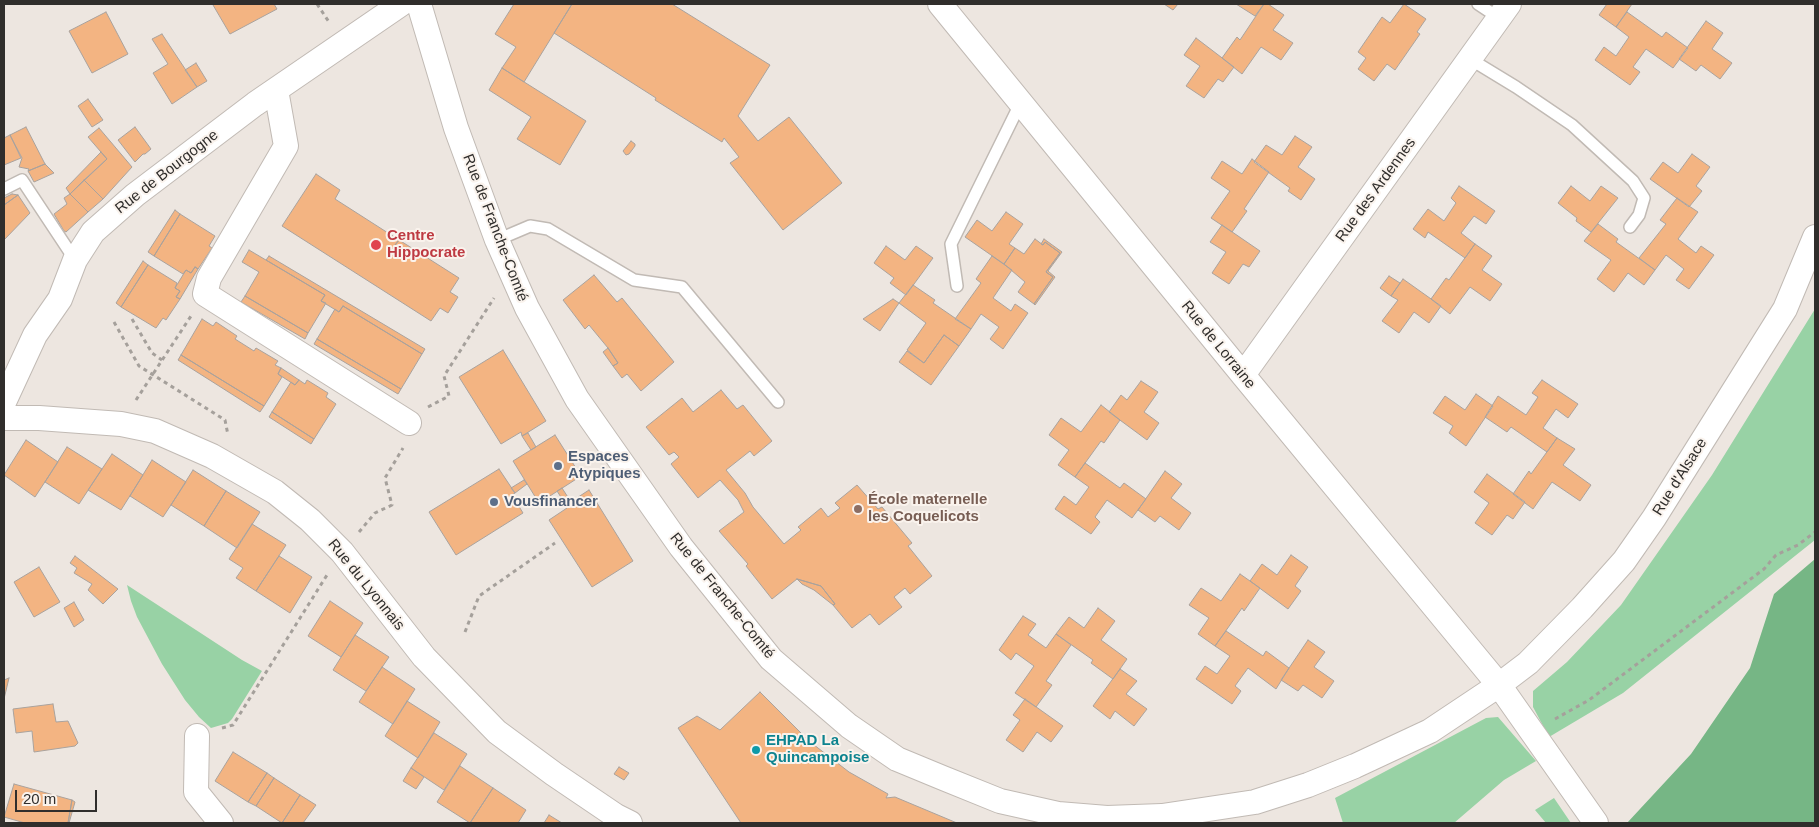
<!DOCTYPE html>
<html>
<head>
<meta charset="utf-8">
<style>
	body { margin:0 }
	#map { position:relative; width:1819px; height:827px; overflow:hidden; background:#ede6e0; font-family:Arial,sans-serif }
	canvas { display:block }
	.frame { position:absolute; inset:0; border:5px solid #302e2c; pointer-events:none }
	.scale { position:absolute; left:15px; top:790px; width:82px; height:22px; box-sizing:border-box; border:2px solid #302e2c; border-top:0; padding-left:6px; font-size:15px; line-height:18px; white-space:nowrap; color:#302e2c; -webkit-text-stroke:4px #faf3ed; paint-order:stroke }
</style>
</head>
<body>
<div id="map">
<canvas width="1819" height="827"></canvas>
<div class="frame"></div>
<div class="scale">20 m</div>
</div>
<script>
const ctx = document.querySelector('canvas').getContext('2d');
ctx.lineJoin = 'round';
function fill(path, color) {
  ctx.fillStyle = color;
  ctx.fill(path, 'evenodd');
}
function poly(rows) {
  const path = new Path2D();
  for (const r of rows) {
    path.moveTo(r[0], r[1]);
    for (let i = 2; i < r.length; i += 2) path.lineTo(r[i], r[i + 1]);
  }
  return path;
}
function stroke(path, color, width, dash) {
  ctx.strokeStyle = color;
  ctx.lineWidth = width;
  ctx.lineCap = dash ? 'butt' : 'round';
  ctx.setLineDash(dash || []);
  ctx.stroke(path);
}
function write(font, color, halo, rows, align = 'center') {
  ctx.font = font + ' Arial,sans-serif';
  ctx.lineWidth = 4;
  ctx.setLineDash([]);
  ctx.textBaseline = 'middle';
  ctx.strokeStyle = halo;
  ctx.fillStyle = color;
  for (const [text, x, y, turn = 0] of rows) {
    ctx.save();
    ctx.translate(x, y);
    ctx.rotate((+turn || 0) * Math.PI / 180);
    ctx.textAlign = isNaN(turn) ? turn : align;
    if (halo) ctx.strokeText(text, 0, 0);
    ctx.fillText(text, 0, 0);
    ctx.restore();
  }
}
fill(poly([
	[1815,309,1815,540,1623,693,1549,737,1533,707,1533,691,1567,662,1621,605,1712,475],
	[127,585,242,660,262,671,232,719,228,723,211,728,199,717,185,700,162,664,137,617,131,601],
	[1498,717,1536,761,1504,780,1454,823,1343,823,1335,798,1486,718],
	[1554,798,1571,823,1546,823,1535,810]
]), '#98d2a5');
fill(poly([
	[1815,559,1815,823,1627,823,1691,754,1750,668,1774,594]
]), '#76b685');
const building = poly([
	[215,4,274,4,277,9,230,34,213,5,215,4],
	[514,4,572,4,524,82,502,68,516,47,495,34,514,4],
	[572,4,672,4,770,65,738,116,758,141,789,117,842,183,783,230,730,163,739,157,724,138,722,142,655,100,656,98,554,33,572,4],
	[1164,4,1178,4,1173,10,1164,4],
	[1236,4,1264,4,1255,16,1236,4],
	[1264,4,1268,4,1284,15,1273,30,1293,43,1281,60,1261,47,1242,74,1222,58,1237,37,1240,40,1264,4],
	[1404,4,1426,19,1417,32,1420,34,1395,70,1387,64,1374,81,1358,69,1366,58,1358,52,1382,17,1390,23,1404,4],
	[1607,4,1632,4,1616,27,1599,15,1607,4],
	[106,12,128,54,92,73,69,31,106,12],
	[1627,12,1662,37,1666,32,1688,48,1673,68,1646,49,1633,67,1640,72,1630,85,1595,60,1604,47,1616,56,1629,37,1616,27,1627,12],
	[1706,21,1723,33,1712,49,1732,63,1720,79,1701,65,1696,71,1679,59,1706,21],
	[162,34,197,87,172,104,153,73,168,64,152,39,162,34],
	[1196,38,1234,67,1223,82,1218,79,1204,98,1186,86,1200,66,1184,55,1196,38],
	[196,63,207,81,197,87,185,70,196,63],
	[502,68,586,121,560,165,517,139,531,117,489,90,502,68],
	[88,99,103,120,92,127,78,106,88,99],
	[26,127,45,164,28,171,29,169,19,167,22,158,10,135,26,127],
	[135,127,151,149,145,154,143,154,135,162,118,140,135,127],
	[99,128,132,167,103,199,84,180,107,159,88,137,99,128],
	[10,135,21,158,4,165,4,138,10,135],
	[1295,136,1312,147,1298,167,1315,179,1301,200,1288,191,1290,188,1254,162,1266,145,1282,155,1295,136],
	[631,141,635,144,635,146,629,154,626,155,623,151,631,141],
	[101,152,107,159,70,194,66,188,101,152],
	[1692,154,1710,167,1696,186,1702,191,1689,207,1650,179,1663,162,1678,173,1692,154],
	[1252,159,1269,172,1244,209,1247,211,1232,232,1211,218,1230,191,1211,178,1222,161,1242,174,1252,159],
	[45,164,54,173,34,182,28,171,45,164],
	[316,174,340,190,335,199,399,240,395,245,411,256,415,250,459,278,450,292,458,297,448,313,440,308,431,321,282,226,316,174],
	[84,180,103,199,88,212,70,194,84,180],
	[1459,186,1495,211,1486,224,1474,216,1461,233,1475,244,1465,258,1428,232,1425,238,1413,229,1428,209,1444,221,1456,203,1451,198,1459,186],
	[1571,186,1590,201,1601,186,1618,198,1591,232,1576,221,1577,218,1558,203,1571,186],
	[12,194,18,195,4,205,4,198,12,194],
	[70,194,88,212,66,232,64,231,54,214,67,204,64,198,70,194],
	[18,195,30,213,4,240,4,205,18,195],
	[1677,198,1698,212,1678,239,1696,253,1701,246,1714,255,1689,289,1676,280,1684,269,1666,255,1655,270,1639,258,1666,224,1660,220,1677,198],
	[175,210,180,214,154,256,148,252,175,210],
	[1006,212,1023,224,1009,244,1015,248,1004,264,965,237,977,220,992,231,1006,212],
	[180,214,215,236,209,246,212,248,198,269,195,267,191,273,186,270,183,274,154,256,180,214],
	[1598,224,1618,239,1616,242,1655,270,1644,285,1628,273,1614,292,1597,279,1611,260,1584,241,1598,224],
	[1222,225,1260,251,1249,267,1243,264,1229,284,1212,273,1226,252,1210,242,1222,225],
	[1035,239,1043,245,1045,242,1060,253,1046,272,1053,277,1034,304,1018,292,1025,282,1004,264,1015,248,1024,254,1035,239],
	[1044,239,1062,252,1048,271,1055,277,1035,305,1034,304,1053,277,1046,272,1060,253,1045,242,1043,245,1041,244,1044,239],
	[399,240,415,250,411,256,395,245,399,240],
	[1475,244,1492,256,1482,270,1502,284,1490,301,1470,287,1450,314,1431,299,1446,278,1449,280,1475,244],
	[886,246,905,260,916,246,933,258,906,295,890,283,894,278,874,263,886,246],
	[249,250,325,295,321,301,326,303,308,333,245,296,259,272,242,262,249,250],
	[269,256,425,349,422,354,343,306,339,312,321,301,325,295,266,260,269,256],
	[992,256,1012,270,993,298,1011,311,1015,304,1028,313,1003,349,990,339,999,327,981,314,971,329,955,319,981,283,976,279,992,256],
	[143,261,148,265,121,307,116,303,143,261],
	[148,265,177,283,175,288,180,291,176,297,180,299,166,320,163,318,156,328,121,307,148,265],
	[195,267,198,269,180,299,176,297,180,291,175,288,186,270,191,273,195,267],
	[594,275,617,302,622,298,674,362,641,391,627,374,622,378,613,366,618,363,608,348,589,325,585,329,563,300,594,275],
	[1389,276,1400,283,1391,296,1380,288,1389,276],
	[1403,279,1441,306,1429,323,1414,312,1399,333,1382,321,1398,300,1391,296,1403,279],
	[913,285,935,300,933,303,971,329,959,346,944,335,924,363,907,350,926,323,899,303,913,285],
	[245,296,308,333,305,339,241,302,245,296],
	[893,299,899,303,880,331,863,319,893,299],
	[343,306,422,354,401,389,317,339,335,309,339,312,343,306],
	[202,319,213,326,216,322,237,336,235,339,254,351,256,348,278,361,275,365,281,368,278,374,282,377,264,406,181,355,202,319],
	[944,335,959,346,931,385,899,362,907,351,924,363,944,335],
	[317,339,401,389,398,394,314,344,317,339],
	[608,348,618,363,613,366,603,352,608,348],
	[503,350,546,421,522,436,521,432,501,444,459,377,503,350],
	[181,355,264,406,260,412,178,360,181,355],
	[281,368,299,380,295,385,278,374,281,368],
	[299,380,305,384,307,380,328,393,326,397,336,404,314,439,272,412,291,382,295,385,299,380],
	[1542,380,1578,404,1568,418,1556,409,1543,428,1557,438,1547,452,1511,427,1507,432,1485,417,1498,396,1526,415,1538,397,1532,393,1542,380],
	[1141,381,1158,392,1144,412,1159,423,1147,440,1109,412,1121,395,1127,400,1141,381],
	[721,390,737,409,743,405,772,441,754,456,750,451,726,470,745,493,753,507,784,544,801,530,798,527,821,508,828,517,840,508,835,503,857,485,878,509,882,507,912,543,908,546,932,576,910,594,905,588,894,597,902,607,879,625,870,614,852,628,833,605,835,604,821,586,797,579,772,599,746,566,748,564,719,531,744,512,738,500,720,480,698,498,671,464,679,457,674,452,669,455,646,427,682,398,693,412,721,390],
	[1476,394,1493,406,1466,446,1449,433,1453,426,1433,413,1445,396,1465,410,1476,394],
	[1101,405,1120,420,1104,443,1101,441,1075,477,1058,465,1069,450,1049,435,1061,418,1081,432,1101,405],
	[272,412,314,439,311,444,269,417,272,412],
	[528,433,536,447,531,450,522,436,528,433],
	[555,435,581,476,539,503,513,461,555,435],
	[1557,438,1575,449,1563,465,1591,485,1580,501,1552,482,1533,509,1513,494,1529,471,1531,474,1557,438],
	[26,440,58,462,35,497,4,475,26,440],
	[67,447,102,469,79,504,45,482,67,447],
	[112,454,143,475,121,510,88,490,112,454],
	[152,460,186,482,163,517,130,496,152,460],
	[1085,463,1120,488,1124,483,1146,499,1132,518,1107,500,1095,517,1100,522,1091,534,1055,509,1064,496,1076,505,1089,487,1075,477,1085,463],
	[499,469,515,493,512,495,523,513,456,555,429,512,499,469],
	[193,470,226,491,204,526,171,505,193,470],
	[1165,471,1182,484,1171,498,1191,513,1179,530,1160,516,1155,522,1138,510,1165,471],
	[1487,474,1525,502,1513,519,1507,515,1492,535,1475,523,1489,503,1474,492,1487,474],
	[524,480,527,484,515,493,511,488,524,480],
	[562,488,571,502,566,505,557,491,562,488],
	[589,490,633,561,592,587,549,520,567,508,566,505,589,490],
	[226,491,260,512,237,548,204,526,226,491],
	[252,524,286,545,256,591,236,578,243,568,229,559,252,524],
	[1291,555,1308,567,1295,586,1301,591,1288,609,1250,581,1262,564,1277,575,1291,555],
	[75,556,118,589,103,604,88,590,92,584,74,573,77,568,70,563,75,556],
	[279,556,312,577,290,613,256,591,279,556],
	[39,567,60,602,34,617,14,582,39,567],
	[1240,574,1260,588,1244,611,1242,608,1215,646,1198,634,1209,618,1189,605,1201,588,1221,601,1240,574],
	[797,579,821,586,835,604,833,605,814,590,802,584,797,579],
	[330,601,363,623,341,657,308,636,330,601],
	[74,602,84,620,74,627,64,608,74,602],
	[1098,608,1115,621,1101,640,1127,659,1113,679,1091,663,1093,660,1056,634,1069,617,1084,628,1098,608],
	[1023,616,1036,624,1028,635,1046,648,1056,634,1071,645,1046,681,1052,685,1036,707,1015,693,1034,666,1016,653,1011,660,999,650,1023,616],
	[1226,631,1263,656,1266,651,1289,668,1276,689,1248,668,1235,686,1241,691,1232,704,1196,679,1205,666,1217,674,1230,656,1215,646,1226,631],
	[355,635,389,657,366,691,333,670,355,635],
	[1308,640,1325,652,1314,667,1334,681,1322,698,1303,685,1298,691,1281,680,1308,640],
	[382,667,415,689,393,724,359,702,382,667],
	[1120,669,1137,681,1126,694,1147,709,1134,726,1115,711,1110,719,1093,706,1120,669],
	[9,678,4,699,4,680,9,678],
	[760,692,809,741,849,772,888,794,886,798,895,797,957,823,741,823,678,728,697,716,720,730,760,692],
	[1025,699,1063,726,1051,742,1037,732,1023,752,1006,740,1020,720,1013,715,1025,699],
	[407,701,440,722,418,758,385,736,407,701],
	[53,704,56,722,68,721,78,743,75,746,34,752,32,731,16,733,13,709,53,704],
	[434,733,467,754,444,790,411,768,434,733],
	[233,752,267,773,248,802,215,781,233,752],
	[460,766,493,788,470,823,437,802,460,766],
	[619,767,629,773,624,780,614,774,619,767],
	[411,768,424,777,416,789,403,781,411,768],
	[267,773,274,778,256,806,248,802,267,773],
	[274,778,300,795,282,823,256,806,274,778],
	[14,784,72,800,68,823,25,823,4,817,14,784],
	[493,788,526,810,518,823,470,823,493,788],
	[300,795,316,805,303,823,282,823,300,795],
	[72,800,75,802,69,823,68,823,72,800],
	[549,815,562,823,544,823,549,815]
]);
fill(building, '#f3b482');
stroke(building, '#a9a29d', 1);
const service = poly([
	[1478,4,1499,18],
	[1470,59,1516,87,1572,125,1633,181,1644,198,1639,215,1630,227],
	[4,189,22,180,75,260],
	[497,240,530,226,548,229,634,280,682,287,778,402],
	[957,286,951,244,1021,102]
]);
const minor = poly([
	[419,4,456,128,497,240,527,308,577,399,681,547,771,659,849,726,897,759,943,778,1000,801,1058,814,1107,818,1162,816,1255,802,1308,785,1355,766,1430,731,1499,685,1528,663,1582,608,1624,561,1654,518,1785,309,1815,237],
	[940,4,1243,375,1499,685,1596,823],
	[276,90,286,146,209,278,205,294,409,423],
	[1243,375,1509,4],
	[4,402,35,335,60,299,75,260,93,232,135,195,255,104,401,4],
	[4,418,39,418,121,424,155,431,212,456,275,492,310,520,342,552,424,657,497,732,554,774,616,816,630,823],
	[197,736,196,792,221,823]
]);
stroke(service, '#c1bab4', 14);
stroke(minor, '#c1bab4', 26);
stroke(poly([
	[317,4,329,22],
	[132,319,152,353,162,360],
	[114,322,139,366,225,420,228,435],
	[136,400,191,316],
	[428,407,449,396,444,376,494,298],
	[359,532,375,513,392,505,385,478,403,448],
	[465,632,479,596,555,543],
	[1555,719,1589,700,1764,569,1776,555,1798,545,1815,532],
	[222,728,233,725,327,575]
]), '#a5a09b', 3, [4, 4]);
stroke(service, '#fff', 11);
stroke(minor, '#fff', 24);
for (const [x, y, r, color] of [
	[376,245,6,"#e0444e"],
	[558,466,5,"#5c6f8a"],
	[494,502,5,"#5c6f8a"],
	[858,509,5,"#8d6e63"],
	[756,750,5,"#0f9aa8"]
]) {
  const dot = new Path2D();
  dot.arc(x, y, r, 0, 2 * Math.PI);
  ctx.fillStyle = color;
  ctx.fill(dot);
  stroke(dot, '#faf3ed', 2);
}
write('15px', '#302e2c', '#faf3ed', [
	["Rue de Bourgogne",167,172,-38],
	["Rue des Ardennes",1376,190,-54],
	["Rue de Franche-Comté",495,228,69],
	["Rue de Lorraine",1218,345,51],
	["Rue d'Alsace",1680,477,-58],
	["Rue du Lyonnais",366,585,51],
	["Rue de Franche-Comté",722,596,51]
]);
write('bold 15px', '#be3a42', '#faf3ed', [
	["Centre",387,236],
	["Hippocrate",387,253]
], 'left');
write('bold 15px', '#4e5e75', '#faf3ed', [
	["Espaces",568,457],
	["Atypiques",568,474],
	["Vousfinancer",504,502]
], 'left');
write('bold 15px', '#785e54', '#faf3ed', [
	["École maternelle",868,500],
	["les Coquelicots",868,517]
], 'left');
write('bold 15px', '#0d838f', '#faf3ed', [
	["EHPAD La",766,741],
	["Quincampoise",766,758]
], 'left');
</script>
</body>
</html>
